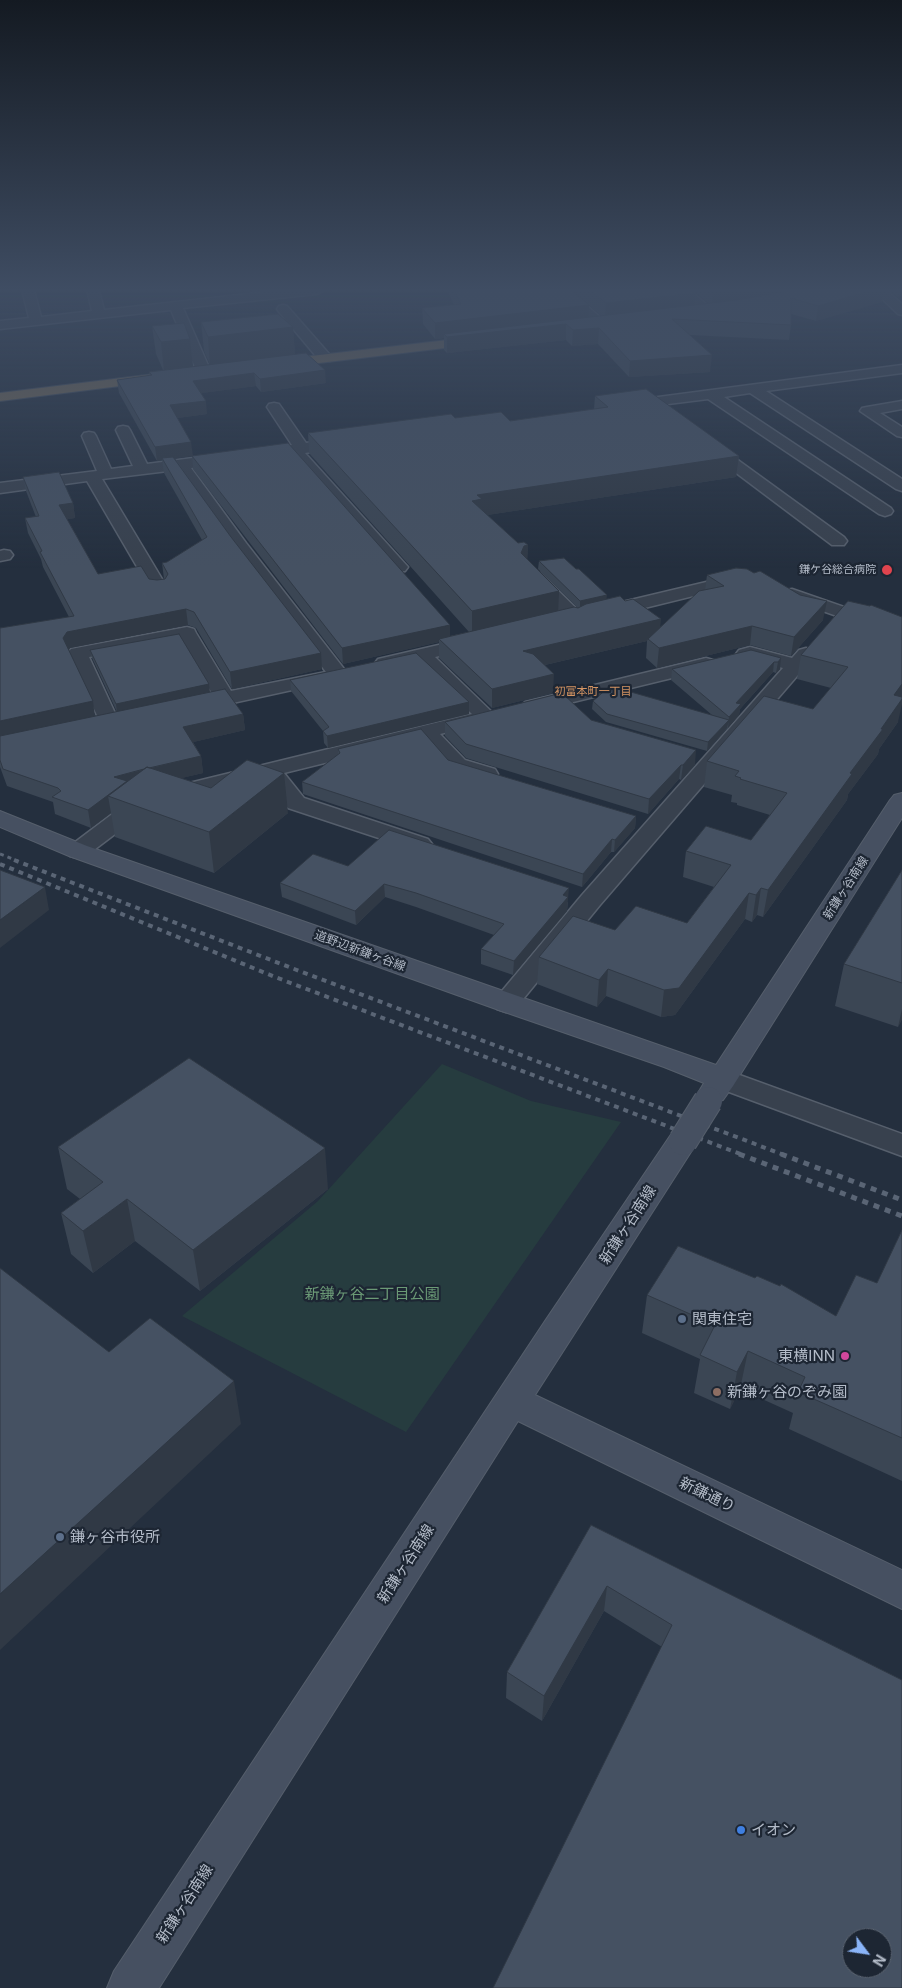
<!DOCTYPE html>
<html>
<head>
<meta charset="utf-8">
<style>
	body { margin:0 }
	#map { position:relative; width:902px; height:1988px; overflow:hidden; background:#242f3e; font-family:Inter,sans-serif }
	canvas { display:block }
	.north { position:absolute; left:842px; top:1928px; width:50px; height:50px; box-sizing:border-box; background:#1d2633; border:1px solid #59626f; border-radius:50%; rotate:121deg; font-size:14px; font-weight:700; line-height:20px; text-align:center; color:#b4bcc9 }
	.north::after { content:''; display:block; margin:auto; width:18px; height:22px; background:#8ab4f8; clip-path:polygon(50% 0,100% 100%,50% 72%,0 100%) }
</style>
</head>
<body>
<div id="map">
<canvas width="902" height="1988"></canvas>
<div class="north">N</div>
</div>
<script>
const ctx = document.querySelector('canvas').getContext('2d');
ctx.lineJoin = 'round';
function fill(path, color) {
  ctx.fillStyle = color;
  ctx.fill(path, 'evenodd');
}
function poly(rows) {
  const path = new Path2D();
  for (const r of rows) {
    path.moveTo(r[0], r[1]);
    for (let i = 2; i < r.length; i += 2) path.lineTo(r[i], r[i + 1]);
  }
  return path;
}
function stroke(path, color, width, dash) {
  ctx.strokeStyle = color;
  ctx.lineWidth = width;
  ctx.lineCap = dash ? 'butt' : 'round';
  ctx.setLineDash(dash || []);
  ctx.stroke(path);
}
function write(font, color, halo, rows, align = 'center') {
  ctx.font = font + ' Inter,"Noto Sans JP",sans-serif';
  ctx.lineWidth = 4.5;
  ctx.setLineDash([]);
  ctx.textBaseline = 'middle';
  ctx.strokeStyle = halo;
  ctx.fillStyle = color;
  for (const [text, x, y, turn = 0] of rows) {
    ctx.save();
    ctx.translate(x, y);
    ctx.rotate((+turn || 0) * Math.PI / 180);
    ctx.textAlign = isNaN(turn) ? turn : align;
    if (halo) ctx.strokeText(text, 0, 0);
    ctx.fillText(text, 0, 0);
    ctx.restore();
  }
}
fill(poly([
	[442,1064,531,1101,621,1122,406,1432,182,1316,318,1201]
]), '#263c3f');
const street = poly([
	[22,290,34,290,41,317,92,311,87,290,99,290,104,310,283,290,324,290,318,294,183,308,211,372,204,376,197,372,171,310,0,329,0,321,29,318,22,290],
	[555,290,569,290,609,325,607,328,599,328,555,290],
	[675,290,689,290,716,312,714,315,706,315,675,290],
	[873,290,886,290,902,304,902,315,898,314,873,290],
	[283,305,287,306,330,355,332,358,330,361,320,361,279,312,277,309,279,306,283,305],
	[902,365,902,373,766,391,902,479,902,491,896,489,750,393,724,397,891,508,893,511,891,514,885,516,879,514,708,399,628,409,623,408,621,405,623,402,628,401,902,365],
	[902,401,902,409,880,413,902,427,902,437,897,436,860,411,862,408,867,407,902,401],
	[274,403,279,404,306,443,344,438,349,440,352,443,349,446,305,453,408,567,405,571,399,572,393,571,291,455,191,468,246,543,348,674,345,678,338,680,333,679,331,681,324,683,196,711,189,709,186,705,189,701,213,695,181,640,89,657,120,724,117,728,110,730,103,728,68,653,71,649,187,627,194,629,196,633,231,691,326,672,234,551,176,470,102,479,168,589,165,593,159,594,153,593,150,589,87,481,0,493,0,483,97,471,82,436,84,433,89,432,94,433,96,436,111,469,133,466,116,430,118,427,123,426,128,427,130,430,147,464,292,445,267,407,269,404,274,403],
	[708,440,713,442,844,537,847,541,844,545,832,545,703,448,700,445,703,442,708,440],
	[4,550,10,551,13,555,10,559,0,561,0,551,4,550],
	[534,572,540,573,583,615,585,619,583,623,576,625,569,623,528,581,525,577,528,573,534,572],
	[740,574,746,575,749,579,746,583,604,618,597,616,595,612,597,608,740,574],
	[792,589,902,627,902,639,786,598,783,594,786,590,792,589],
	[473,637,480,639,483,643,480,647,435,657,497,717,494,721,440,734,465,760,495,769,498,774,495,779,487,781,449,770,422,739,284,773,304,798,428,839,432,844,428,849,420,851,412,849,288,808,266,777,152,806,86,856,78,858,70,856,66,851,70,846,136,796,472,714,417,662,385,669,378,667,375,663,378,659,473,637],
	[750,647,792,658,799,650,806,648,813,650,816,654,600,905,515,1009,506,1012,497,1009,493,1003,497,997,582,895,783,668,750,659,739,658,736,654,739,650,750,647],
	[706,658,713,660,716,664,713,668,532,712,525,710,522,706,525,702,706,658],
	[723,1069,902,1134,902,1156,713,1086,709,1079,713,1072,723,1069]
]);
const secondary = poly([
	[902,793,902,818,733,1086,723,1100,713,1103,703,1100,698,1093,704,1083,664,1067,496,1009,69,856,0,827,0,811,87,846,716,1065,890,800,894,795,902,793],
	[683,1130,694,1133,698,1141,535,1395,902,1570,902,1609,518,1421,159,1988,107,1988,114,1971,545,1321,672,1133,683,1130]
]);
const highway = poly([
	[482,336,489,340,487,343,277,368,270,364,277,360,482,336],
	[155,374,160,375,162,378,160,381,0,401,0,393,155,374]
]);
stroke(street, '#565f6c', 3);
stroke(secondary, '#565f6c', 2);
stroke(highway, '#434c59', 2);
fill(street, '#38414e');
fill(secondary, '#465061');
fill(highway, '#746855');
stroke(poly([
	[0,854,18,861]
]), '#5a6575', 3, [4, 4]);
stroke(poly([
	[14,860,289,967,784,1155],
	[0,864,275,977,743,1155]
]), '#5a6575', 4, [5, 5]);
stroke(poly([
	[739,1154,902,1216],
	[781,1154,902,1200]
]), '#5a6575', 5, [6, 6]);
const secondaryBridge = poly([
	[683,1141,708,1101]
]);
stroke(secondaryBridge, '#565f6c', 30, []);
stroke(secondaryBridge, '#465061', 28);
fill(poly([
	[447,290,571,290,588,317,601,316,572,290,884,290,882,302,816,321,791,314,791,325,789,340,690,335,710,372,629,377,598,344,572,346,566,340,447,353,444,350,444,338,435,339,423,324,422,308,454,305],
	[696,293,708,303,695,305],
	[889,290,902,290,897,297],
	[201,322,293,327,295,355,326,383,261,392,256,386,201,393,207,414,177,418,193,456,450,636,469,632,309,453,308,433,455,418,510,421,594,409,595,396,739,456,736,477,487,515,518,543,528,545,527,559,558,611,578,608,538,569,539,561,606,599,625,601,660,627,705,590,707,575,823,620,791,656,750,645,657,668,646,658,647,641,545,665,553,693,492,708,439,658,439,642,343,664,193,469,192,456,175,458,322,669,232,689,196,628,188,625,70,648,69,649,95,716,117,712,92,658,90,650,210,692,243,714,245,730,193,742,201,756,203,773,181,778,288,813,214,873,115,837,111,813,91,828,55,814,53,802,7,786,0,767,0,628,69,617,43,567,41,559,28,533,25,518,36,517,26,491,23,477,73,503,75,518,67,519,98,574,149,579,157,580,164,579,162,563,167,562,202,540,164,473,162,460,157,461,119,393,117,380,150,376,149,372,163,370,156,354,152,326,190,339,193,367,210,365,204,351],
	[848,601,898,722,879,749,878,754,848,794,847,800,763,917,757,915,752,922,745,919,675,1015,661,1017,606,996,597,1007,537,984,539,957,615,930,687,923,714,887,683,877,686,851,751,840,770,815,737,805,737,803,731,802,732,795,704,787,707,761,813,709,831,688,797,679,801,655],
	[781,658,780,669,776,673,773,672,740,709,739,715,707,751,606,722,592,709,593,701,712,715,671,680,672,669],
	[290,680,469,702,469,714,328,748,324,743,323,731,291,691],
	[591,720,695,765,681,780,679,779,648,814,466,758,445,736,445,722],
	[338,749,448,760,636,816,635,828,614,852,611,852,582,887,303,794,302,782,338,755],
	[348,866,568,902,567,911,513,975,481,964,481,949,494,935,416,907,385,897,356,925,282,897,280,883],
	[902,870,902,1019,898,1027,835,1006,844,964],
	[58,1147,328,1189,200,1291,135,1241,93,1273,71,1254,61,1213,80,1199,67,1189],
	[902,1230,902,1481,789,1429,793,1413,740,1389,730,1409,694,1393,700,1359,642,1333,647,1295,836,1316,877,1283],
	[591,1525,902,1680,662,1647,604,1611,542,1721,506,1698,507,1672]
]), '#3b4654');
fill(poly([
	[717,290,809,290,712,306,713,291],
	[872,290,884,290,882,302,816,321,818,306],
	[898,290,902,290,902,296,897,297],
	[696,293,694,308,605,319,606,303],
	[589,305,588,321,566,324,566,340,447,353,447,338,444,334,444,338,435,339,435,323],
	[293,327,295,356,210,366,208,337],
	[599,328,598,344,572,346,573,330],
	[190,339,193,368,164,371,161,342],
	[712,355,710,372,629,377,630,361],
	[325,370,326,383,261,392,260,379],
	[254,373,256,386,195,394,193,381],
	[206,401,207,414,171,419,170,405],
	[191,442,193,456,163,460,162,458,162,460,157,461,155,447],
	[739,456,736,477,481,516,472,501,477,495],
	[73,503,75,518,61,520,59,505],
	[528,545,527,568,521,553,524,546],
	[559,591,558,614,472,635,472,611],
	[607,595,606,603,580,609,580,601],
	[827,601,823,620,791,656,794,637],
	[186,609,188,625,70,648,66,654,63,638,67,632],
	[661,619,659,638,648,639,647,641,523,670,523,651],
	[450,625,450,640,439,639,439,642,343,664,342,648],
	[752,626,750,645,657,668,659,648],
	[321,653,322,669,232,689,230,672],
	[781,658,780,669,776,673,778,662],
	[774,662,773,672,740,709,739,715,728,728,729,717,736,703],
	[554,674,553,693,492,708,492,689],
	[209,684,210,693,117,713,116,704],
	[902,684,902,704,898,722,879,749,878,754,848,794,847,800,763,917,768,890,850,773,894,695],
	[93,701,95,718,0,739,0,721],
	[469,702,469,714,328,748,327,736],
	[243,714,245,730,185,744,183,727],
	[729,720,727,728,707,751,708,742],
	[696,750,695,765,681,780,683,765],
	[201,756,203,773,108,796,111,813,91,828,88,810,114,777],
	[681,765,679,779,648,814,649,799],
	[284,773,288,813,214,873,209,832],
	[636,816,635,828,614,852,615,840],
	[612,839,611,852,582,887,583,874],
	[384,884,385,897,356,925,355,911],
	[45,887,49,910,0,948,0,920],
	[569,888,567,911,513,975,514,961],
	[761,888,757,915,752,922,756,895],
	[749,893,745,919,675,1015,661,1017,664,990],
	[608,969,606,996,597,1007,599,980],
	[902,1009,902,1019,898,1027],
	[325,1148,328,1189,200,1291,193,1250],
	[127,1199,135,1241,93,1273,83,1231],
	[748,1351,740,1389,730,1409,737,1372],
	[234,1381,241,1424,0,1650,0,1594],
	[607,1586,604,1611,542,1721,544,1696]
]), '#303945');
const building = poly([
	[454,290,571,290,589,305,435,323,422,308,461,304,454,290],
	[590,290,692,290,696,293,606,303,590,290],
	[793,290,872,290,818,306,791,298,791,325,672,319,712,355,630,361,599,328,573,330,566,324,447,337,444,334,737,300,793,290],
	[278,314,293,327,208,337,201,322,278,314],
	[184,323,190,339,161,342,152,326,184,323],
	[306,353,325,370,260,379,254,373,193,381,206,401,170,405,191,442,155,447,117,380,152,375,149,372,306,353],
	[646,389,739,456,477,495,482,499,472,501,518,543,524,542,528,545,524,546,521,553,559,591,472,611,308,433,451,414,455,418,501,412,510,421,608,407,595,396,646,389],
	[288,443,450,625,342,648,192,456,288,443],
	[173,457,231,537,321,653,230,672,194,612,186,609,67,632,63,638,93,701,0,721,0,628,74,616,40,552,42,551,25,518,39,516,23,477,59,472,73,503,59,505,98,574,141,566,149,579,157,580,165,579,168,574,162,563,167,562,207,537,162,458,173,457],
	[564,558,576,569,579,569,607,595,580,601,539,561,564,558],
	[736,568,747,569,754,573,760,571,800,595,827,601,794,637,752,626,659,648,648,639,699,591,724,586,707,575,736,568],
	[620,596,625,601,633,599,661,619,523,651,533,654,554,674,492,689,439,639,574,607,578,608,586,604,620,596],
	[848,601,870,606,871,605,902,617,902,684,894,695,902,697,902,699,881,729,883,729,850,773,852,774,768,890,761,888,756,895,749,893,679,988,664,990,608,969,599,980,539,957,573,916,615,930,636,906,687,923,731,865,686,851,706,826,751,840,787,793,740,779,741,778,735,776,739,771,707,761,764,696,813,709,848,667,801,655,848,601],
	[179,634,209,684,116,704,90,650,179,634],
	[751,650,781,658,778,662,774,662,736,703,741,704,729,717,672,669,751,650],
	[416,653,469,702,327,736,323,731,329,727,290,680,416,653],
	[610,686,729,720,708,742,607,714,593,701,610,686],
	[225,689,243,714,183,727,201,756,149,768,147,767,144,769,114,777,127,781,88,810,52,797,61,791,58,788,3,769,0,760,0,736,225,689],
	[562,693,591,720,696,750,683,765,681,765,649,799,466,744,445,722,562,693],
	[421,729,448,760,636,816,615,840,612,839,583,874,302,782,340,753,338,749,421,729],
	[247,760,284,773,209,832,108,796,147,767,211,788,247,760],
	[389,830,569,888,563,895,568,897,514,961,481,949,504,924,416,893,384,884,355,911,280,883,313,854,348,866,389,830],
	[0,870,45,887,0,920,0,870],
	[902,870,902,983,844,964,902,870],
	[189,1058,325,1148,193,1250,127,1199,83,1231,61,1213,103,1182,58,1147,189,1058],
	[902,1230,902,1438,798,1392,805,1377,748,1351,737,1372,700,1355,715,1325,647,1295,678,1246,755,1278,757,1276,780,1286,781,1284,836,1316,856,1275,877,1283,902,1230],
	[0,1268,109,1352,150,1318,234,1381,0,1594,0,1268],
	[591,1525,902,1680,902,1988,493,1988,672,1625,607,1586,544,1696,507,1672,591,1525],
	[852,1938,882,1938,882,1968,852,1968,852,1938]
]);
fill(building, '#455162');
stroke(building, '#303945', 1);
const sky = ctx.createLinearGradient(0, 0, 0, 569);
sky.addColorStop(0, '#141a22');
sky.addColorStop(0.51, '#3f4d63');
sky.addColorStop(1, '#3f4d6300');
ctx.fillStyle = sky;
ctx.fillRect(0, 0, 902, 569);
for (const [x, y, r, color] of [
	[887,570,6,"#e0444e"],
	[682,1319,5,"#5c6f8a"],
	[845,1356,5,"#d1479c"],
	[717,1392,5,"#8d6e63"],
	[60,1537,5,"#5c6f8a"],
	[741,1830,5,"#3f7fe0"]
]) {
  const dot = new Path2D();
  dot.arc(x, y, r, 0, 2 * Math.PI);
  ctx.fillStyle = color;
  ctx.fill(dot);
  stroke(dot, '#1d2633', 2);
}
write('11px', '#b4bcc9', '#1d2633', [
	["鎌ケ谷総合病院",876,570]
], 'right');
write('11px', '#d59563', '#1d2633', [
	["初富本町一丁目",593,692]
]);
write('12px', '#b4bcc9', '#1d2633', [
	["新鎌ヶ谷南線",846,888,-57],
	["道野辺新鎌ヶ谷線",360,951,20]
]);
write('15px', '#b4bcc9', '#1d2633', [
	["新鎌ヶ谷南線",628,1225,-57],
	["新鎌通り",707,1495,26],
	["新鎌ヶ谷南線",406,1564,-57],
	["新鎌ヶ谷南線",185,1904,-57]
]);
write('15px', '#6b9a76', '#1d2633', [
	["新鎌ヶ谷二丁目公園",372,1294]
]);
write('15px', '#b4bcc9', '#1d2633', [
	["関東住宅",692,1319],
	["東横INN",835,1356,"right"],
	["新鎌ヶ谷のぞみ園",727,1392],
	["鎌ヶ谷市役所",70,1537],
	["イオン",751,1830]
], 'left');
</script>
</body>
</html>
